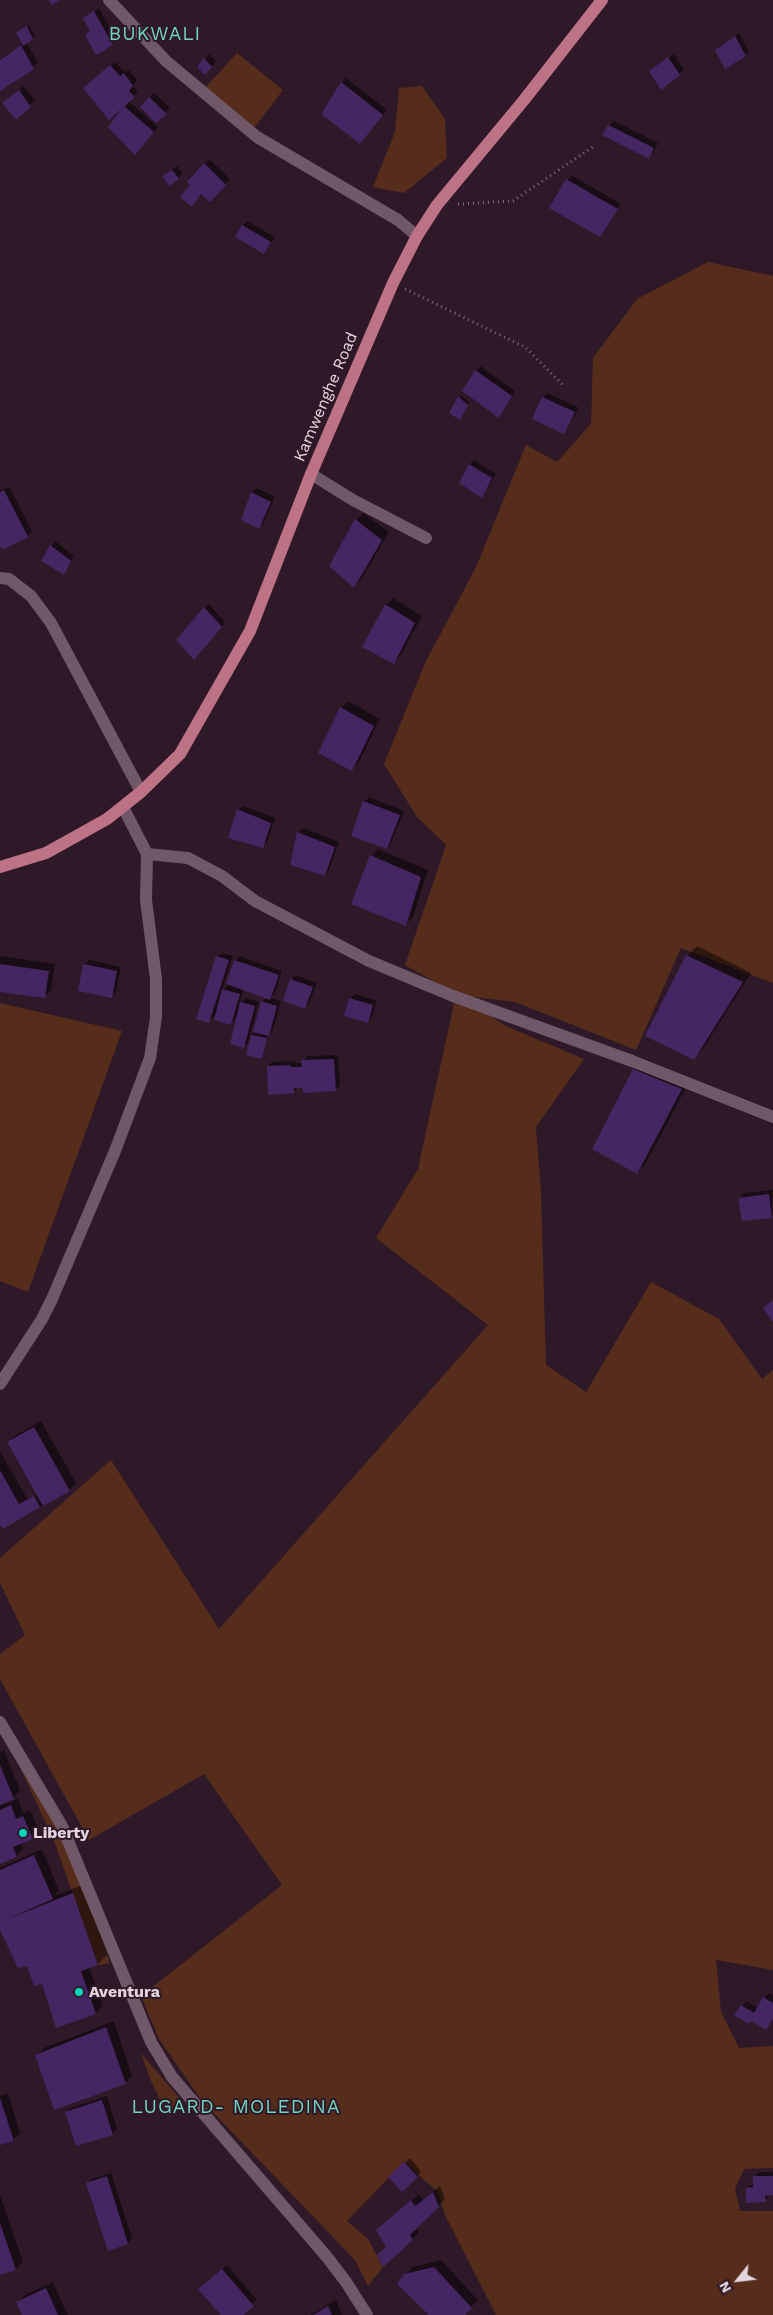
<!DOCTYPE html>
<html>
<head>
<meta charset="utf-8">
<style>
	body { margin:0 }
	#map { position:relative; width:773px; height:2315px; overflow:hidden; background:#2f1929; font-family:"Work Sans",sans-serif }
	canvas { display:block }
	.north { position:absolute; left:713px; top:2255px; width:50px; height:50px; -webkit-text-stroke:4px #2f1929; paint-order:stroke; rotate:241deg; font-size:14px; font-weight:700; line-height:20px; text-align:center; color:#e4d5df }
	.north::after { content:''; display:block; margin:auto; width:18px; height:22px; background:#e4d5df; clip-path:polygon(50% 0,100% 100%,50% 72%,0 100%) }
</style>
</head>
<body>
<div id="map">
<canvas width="773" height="2315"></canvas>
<div class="north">N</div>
</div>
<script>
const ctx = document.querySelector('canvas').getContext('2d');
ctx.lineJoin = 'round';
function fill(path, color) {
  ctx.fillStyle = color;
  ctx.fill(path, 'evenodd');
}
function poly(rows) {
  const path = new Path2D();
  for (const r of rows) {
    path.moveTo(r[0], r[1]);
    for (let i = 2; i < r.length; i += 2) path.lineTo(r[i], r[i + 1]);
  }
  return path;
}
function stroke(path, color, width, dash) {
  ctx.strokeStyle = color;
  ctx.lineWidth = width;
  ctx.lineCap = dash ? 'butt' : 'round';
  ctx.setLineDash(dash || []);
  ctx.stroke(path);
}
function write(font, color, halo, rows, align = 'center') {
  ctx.font = font + ' "Work Sans",sans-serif';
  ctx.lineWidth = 4;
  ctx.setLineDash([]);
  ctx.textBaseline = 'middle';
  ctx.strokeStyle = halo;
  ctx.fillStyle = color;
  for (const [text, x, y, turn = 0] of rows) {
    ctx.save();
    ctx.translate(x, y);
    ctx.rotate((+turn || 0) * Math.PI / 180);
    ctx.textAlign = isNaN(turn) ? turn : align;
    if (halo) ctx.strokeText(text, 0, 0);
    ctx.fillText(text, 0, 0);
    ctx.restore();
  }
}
fill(poly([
	[237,53,283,90,254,128,205,88],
	[422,86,445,119,447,158,404,193,373,187,395,132,399,88],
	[708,262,773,276,773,983,681,948,636,1050,515,1002,457,995,508,1027,584,1059,536,1127,541,1192,546,1365,586,1392,651,1282,719,1319,762,1379,773,1370,773,1970,716,1960,721,2012,739,2048,773,2046,773,2168,744,2169,735,2189,740,2211,773,2211,773,2315,496,2315,445,2215,438,2192,404,2162,347,2221,368,2239,383,2267,368,2286,355,2260,202,2101,159,2039,141,1996,282,1885,204,1774,89,1840,0,1679,0,1654,25,1635,0,1583,0,1558,111,1460,219,1629,488,1325,376,1238,418,1169,456,994,405,965,446,845,417,817,384,764,425,663,476,567,526,445,557,462,591,424,593,358,637,299],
	[0,1003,122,1031,28,1292,0,1281],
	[8,1741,58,1822,110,1963,98,1965,54,1841],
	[141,2053,182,2101,168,2116,150,2079]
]), '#562c1b');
fill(poly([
	[99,8,117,40,112,44,91,30,85,18],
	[29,25,35,36,26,42,38,63,0,89,0,60,23,43,20,30],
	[739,33,749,51,745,55,721,46],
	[209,54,216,61,209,69,198,67],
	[674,54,684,70,661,88,655,67],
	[115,62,125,72,129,70,137,80,133,86,138,91,128,101,158,127,140,148,110,127,127,105,89,84],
	[346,78,387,110,364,138,342,83],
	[24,86,35,101,16,119,8,99],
	[154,93,170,108,156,121,142,107],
	[614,121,658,143,653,153,648,158,609,126],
	[209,159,230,179,210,200,202,193,196,200,189,182],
	[177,166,182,173,178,178,169,172],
	[571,175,621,204,600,236,551,208],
	[247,221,275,237,264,252,243,226],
	[480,366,515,391,499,417,476,371],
	[548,393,579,408,564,433,534,418,543,397],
	[460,395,469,402,460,419,459,397],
	[474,460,496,474,482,497,470,464],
	[9,487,32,531,27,536,0,544,0,491],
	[257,488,275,497,264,523,259,527,242,519,252,492],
	[363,513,389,532,361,580,354,587,356,520],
	[55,541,74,556,64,573,43,560],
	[393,598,422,616,401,655,394,662,386,605],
	[209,604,225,622,199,654,205,608],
	[348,701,380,719,359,762,352,769,341,708],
	[369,797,404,811,391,843,387,848,364,802],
	[243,806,275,818,267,842,262,846,238,810],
	[303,828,339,842,329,870,325,875,291,864,299,832],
	[378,849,428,870,413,917,406,924,371,856],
	[697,946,751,973,703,1049,693,1058,687,956],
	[222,953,233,956,221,992,229,984,235,961,239,956,282,971,275,994,270,998,281,1001,273,1030,267,1036,262,1057,248,1054,252,1035,256,1032,262,1001,267,997,244,989,239,1005,246,998,259,1002,248,1042,243,1047,238,1016,231,1023,217,1013,209,1021,217,957],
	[0,956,55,964,51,990,44,997,0,990],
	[89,960,121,967,116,992,111,996,84,965],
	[296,975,317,983,309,1003,305,1008,291,980],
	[355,994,377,1001,372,1017,367,1022,350,999],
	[338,1055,340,1085,335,1090,298,1087,293,1092,268,1066,272,1062,295,1061,295,1063,303,1063,307,1056],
	[643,1060,690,1080,646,1163,637,1173,634,1069],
	[773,1190,772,1217,740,1198,744,1193],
	[41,1421,76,1483,69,1490,3,1527,0,1521,0,1451,28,1500,38,1494,8,1442,16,1435],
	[4,1750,20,1790,13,1798,0,1803,0,1752],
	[18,1799,23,1813,30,1810,39,1830,32,1838,21,1842,23,1849,16,1856,0,1863,0,1806],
	[42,1849,59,1891,54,1896,83,1885,107,1955,98,1964,89,1967,103,2006,96,2013,43,1982,0,1926,0,1868],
	[769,1993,773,1996,773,2020,766,2028,742,2006,746,2001,758,2008],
	[114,2021,132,2076,125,2083,37,2055,44,2048],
	[8,2093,20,2133,13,2140,0,2144,0,2096],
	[107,2096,117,2129,113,2133,77,2145,67,2112,71,2108],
	[410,2158,421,2172,402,2190,390,2177],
	[759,2172,773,2172,773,2194,770,2194,765,2201,747,2188,754,2183,754,2177],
	[111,2173,132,2238,128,2243,88,2183,92,2179],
	[440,2186,445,2199,416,2227,419,2232,412,2239,388,2247,385,2223,419,2194,423,2200],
	[0,2195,23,2262,16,2269,0,2274],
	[441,2260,478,2300,463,2315,431,2315,405,2275,413,2267],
	[227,2265,257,2300,241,2315,222,2315,205,2285],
	[53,2282,68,2315,24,2315,18,2302,25,2295],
	[336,2300,342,2315,310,2315]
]), '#0007');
fill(poly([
	[49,0,60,0,51,5],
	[94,11,113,45,96,55,85,35,90,31,83,18],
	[27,26,33,39,23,46,16,32],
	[735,36,746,56,725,69,715,50],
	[21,45,34,69,0,91,0,60],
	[668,57,680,75,661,90,649,71],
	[204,58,212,67,205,75,197,67],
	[110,65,120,76,124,73,133,86,129,91,135,97,109,120,83,88],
	[341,82,383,115,360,144,321,114],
	[19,90,31,107,16,120,2,103],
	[149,97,167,114,156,123,140,107],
	[124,106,154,132,135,155,108,127],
	[608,125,654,148,649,159,602,135],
	[204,163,226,185,210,202,201,194,192,207,180,197,190,185,187,182],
	[172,170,179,179,169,186,162,176],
	[566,179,618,209,600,237,549,208],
	[242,225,271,242,264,254,235,237],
	[475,370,512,396,499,418,462,391],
	[458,396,468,405,460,420,449,413],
	[542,397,575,412,564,434,532,419],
	[469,464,492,478,482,498,459,483],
	[4,490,28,537,2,550,0,546,0,492],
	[251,492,271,502,259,529,241,520],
	[355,519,382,540,354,588,329,566],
	[50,545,71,561,64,575,41,561],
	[385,604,415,623,394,664,362,647],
	[204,607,222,627,194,660,176,640],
	[340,707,374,726,352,771,318,753],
	[363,801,400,815,387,849,351,836],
	[237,809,271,823,263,848,228,838],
	[297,832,335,847,325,876,290,865],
	[370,855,421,877,406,926,351,904],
	[686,955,743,982,694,1060,645,1036],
	[216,956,229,960,209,1023,196,1019],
	[234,960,279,975,270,1000,226,984],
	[0,964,49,971,45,998,0,992],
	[83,964,117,971,112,998,78,991],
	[290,979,313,987,305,1009,283,1001],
	[222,989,240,994,231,1025,214,1020],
	[349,998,373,1005,368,1023,344,1016],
	[261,1001,277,1006,269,1036,253,1032],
	[240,1002,255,1006,244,1048,230,1044],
	[251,1035,267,1038,262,1059,246,1055],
	[334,1059,336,1091,303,1093,303,1088,294,1088,294,1093,268,1095,267,1066,291,1065,291,1067,302,1067,301,1060],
	[633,1069,682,1089,637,1174,592,1149],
	[769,1194,772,1218,742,1221,738,1198],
	[773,1300,773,1322,763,1308],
	[34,1427,70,1491,43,1506,7,1442],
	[0,1470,19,1504,34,1496,40,1507,3,1529,0,1524],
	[0,1765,14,1799,0,1805],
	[11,1805,16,1819,23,1816,33,1839,13,1847,17,1857,0,1864,0,1810],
	[34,1855,53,1899,5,1920,73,1893,98,1965,81,1971,96,2014,56,2028,42,1984,34,1986,27,1966,18,1968,0,1930,0,1870],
	[763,1997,773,2003,773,2019,766,2030,751,2021,749,2024,734,2015,741,2005,754,2013],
	[106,2027,126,2084,54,2110,35,2055],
	[0,2098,14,2141,0,2145],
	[102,2100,113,2135,76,2146,65,2112],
	[404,2162,418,2177,402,2192,388,2177],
	[107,2176,128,2244,108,2251,86,2183],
	[753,2176,773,2176,773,2195,765,2196,766,2202,746,2203,746,2188,753,2187],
	[433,2192,439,2207,410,2235,413,2240,383,2267,377,2255,386,2247,376,2230,411,2200,415,2206],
	[0,2223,16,2270,0,2275],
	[434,2267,472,2308,465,2315,429,2315,397,2284,404,2274],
	[222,2269,254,2306,243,2315,221,2315,198,2289],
	[46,2288,58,2315,22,2315,16,2302],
	[328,2306,332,2315,313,2315]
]), '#452562');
stroke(poly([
	[458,204,513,201,594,146],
	[405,289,525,347,564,386]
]), '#7e6b79', 3, [1, 4]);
stroke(poly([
	[109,0,166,61,257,137,398,220,417,236],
	[311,474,353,500,426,538],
	[0,578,9,579,31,596,51,623,141,792],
	[147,854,188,858,222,876,255,901,369,961,453,996,632,1061,773,1117],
	[0,1384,42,1319,52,1299,115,1151,150,1058,156,1017,156,979,146,900,147,854,123,807],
	[0,1722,62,1826,151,2042,172,2077,327,2257,346,2282,367,2315]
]), '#715869', 12);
stroke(poly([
	[0,867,46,853,107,819,141,792,180,754,250,631,311,474,393,283,417,236,437,205,524,100,602,0]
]), '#bd7385', 12);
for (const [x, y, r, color] of [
	[23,1833,5,"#00d5b7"],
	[79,1992,5,"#00d5b7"]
]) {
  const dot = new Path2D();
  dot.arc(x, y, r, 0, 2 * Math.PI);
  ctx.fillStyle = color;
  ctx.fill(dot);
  stroke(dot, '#2f1929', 2);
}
write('16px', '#e4d5df', '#2f1929', [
	["Kamwenghe Road",326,397,-67]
]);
write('bold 16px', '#e4d5df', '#2f1929', [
	["Liberty",33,1833],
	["Aventura",89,1992]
], 'left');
ctx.letterSpacing = '1px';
write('19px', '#70d4be', '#2f1929', [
	["BUKWALI",155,34],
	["LUGARD- MOLEDINA",236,2107]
]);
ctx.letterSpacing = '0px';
</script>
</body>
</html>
